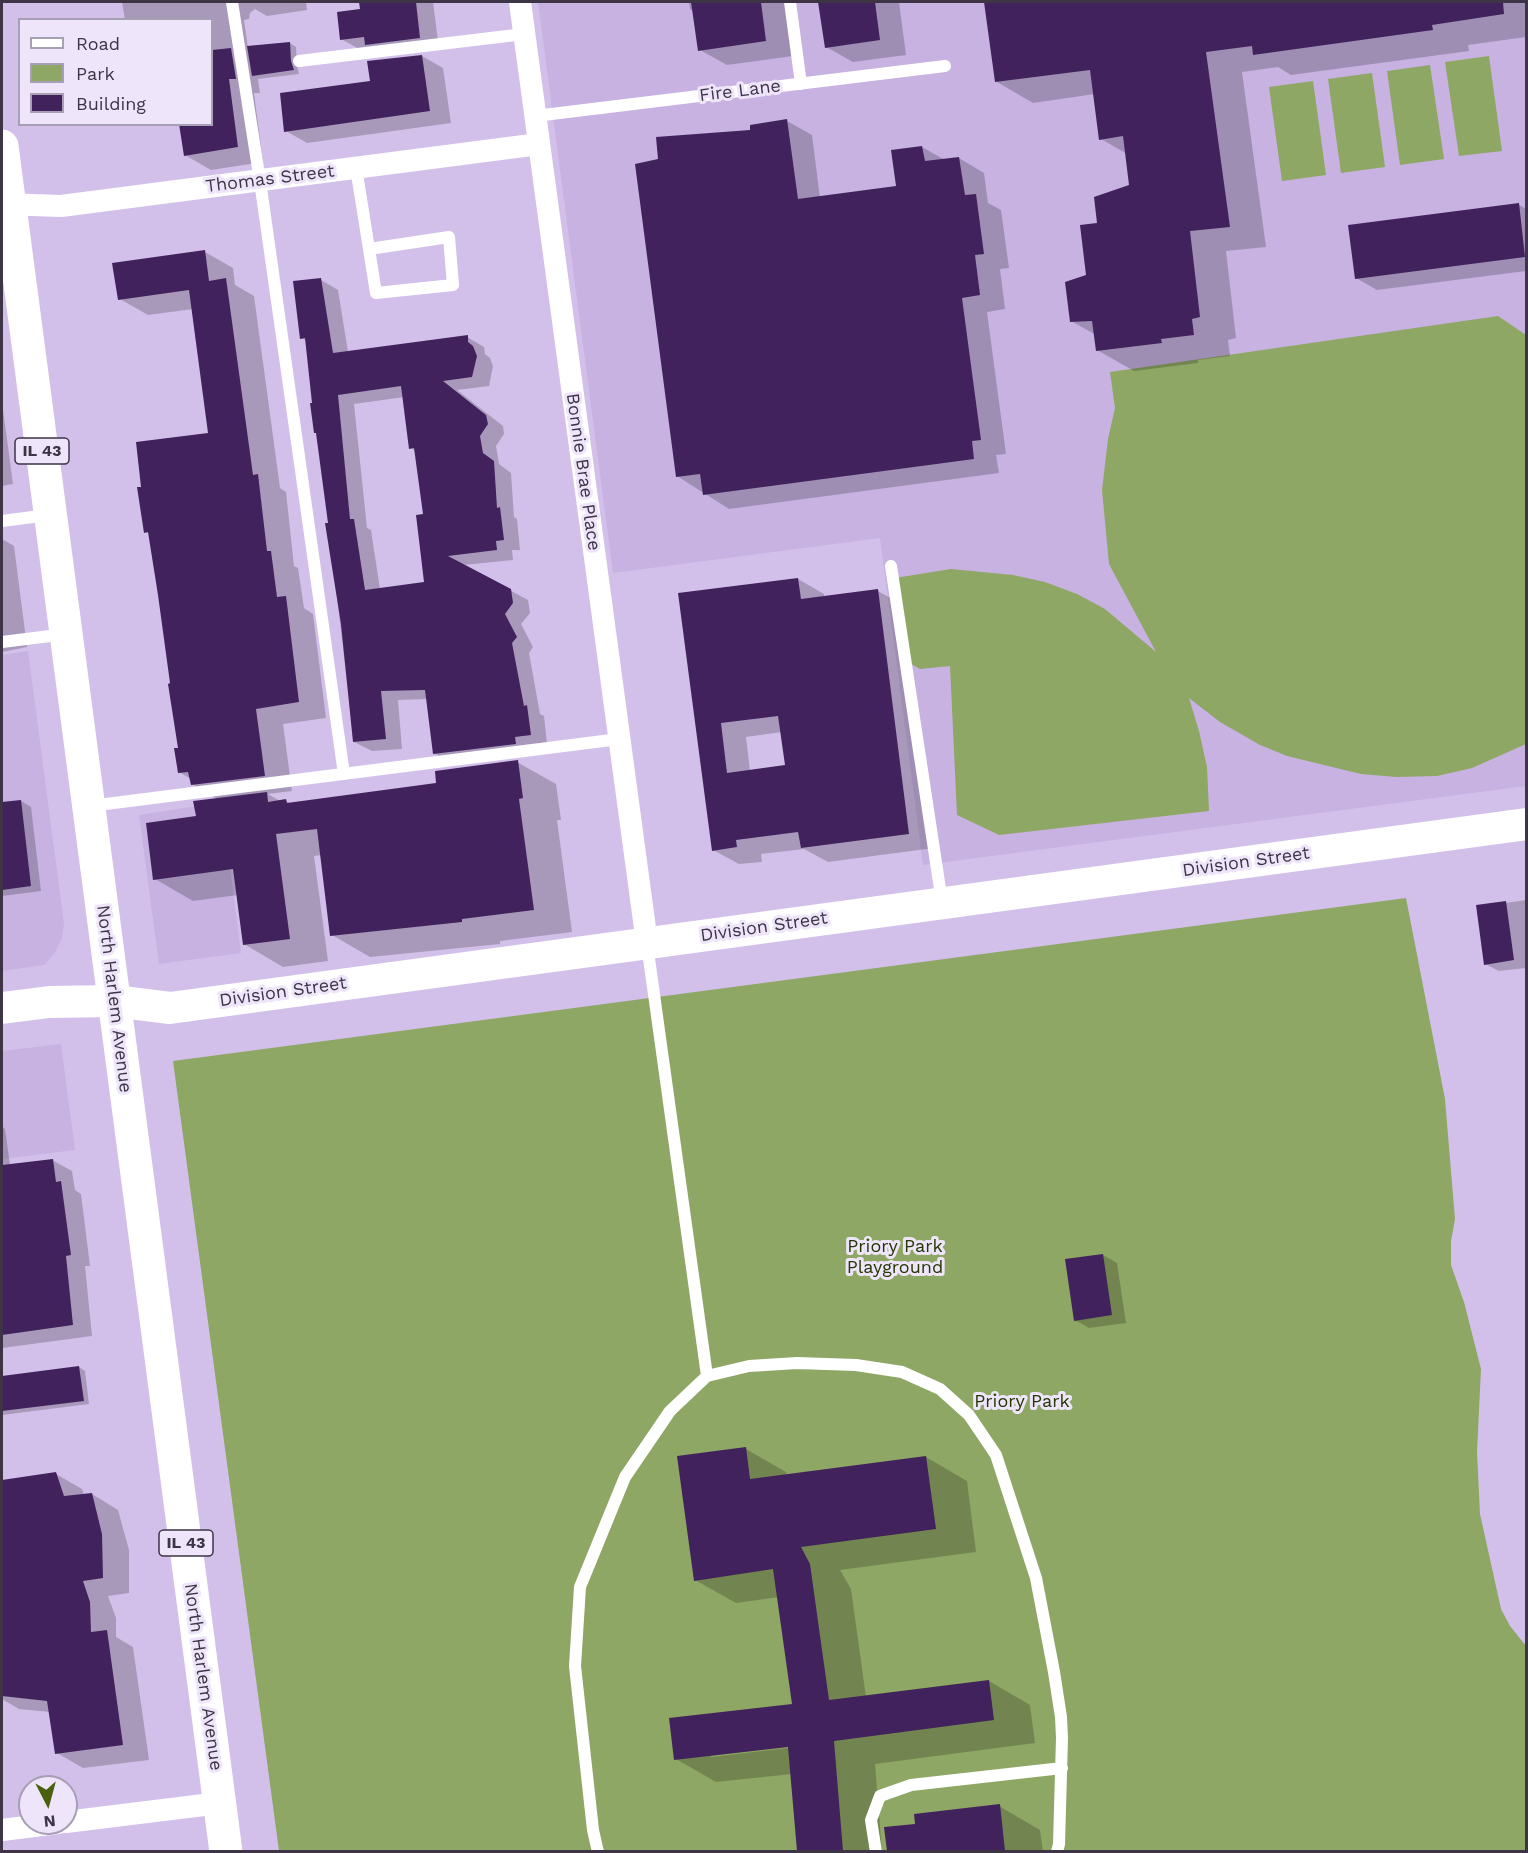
<!DOCTYPE html>
<html>
<head>
<meta charset="utf-8">
<style>
	body { margin:0 }
	#map { position:relative; width:1528px; height:1853px; overflow:hidden; background:#d2c0ea; font-family:"Work Sans",sans-serif }
	canvas { display:block }
	.frame { position:absolute; inset:0; border:3px solid #3d3546; pointer-events:none }
	.legend { position:absolute; left:18px; top:18px; width:195px; height:108px; box-sizing:border-box; background:#eee5fb; border:2px solid #a79fb3; margin:0; padding:8px 10px; list-style:none; font-size:18px; color:#3d3546 }
	.legend li { display:flex; align-items:center; gap:12px; height:30px }
	.legend b { width:30px; border:2px solid #a79fb3 }
	.north { position:absolute; left:18px; top:1775px; width:60px; height:60px; box-sizing:border-box; background:#eee5fb; border:2px solid #a79fb3; border-radius:50%; rotate:174deg; font-size:16px; font-weight:700; line-height:24px; text-align:center; color:#3d3546 }
	.north::after { content:''; display:block; margin:auto; width:21px; height:27px; background:#49600c; clip-path:polygon(50% 0,100% 100%,50% 72%,0 100%) }
</style>
</head>
<body>
<div id="map">
<canvas width="1528" height="1853"></canvas>
<div class="frame"></div>
<ul class="legend">
<li><b style="height:8px;background:#fff"></b>Road</li>
<li><b style="height:16px;background:#8fa764"></b>Park</li>
<li><b style="height:16px;background:#41225d"></b>Building</li>
</ul>
<div class="north">N</div>
</div>
<script>
const ctx = document.querySelector('canvas').getContext('2d');
ctx.lineJoin = 'round';
function fill(path, color) {
  ctx.fillStyle = color;
  ctx.fill(path, 'evenodd');
}
function poly(rows) {
  const path = new Path2D();
  for (const r of rows) {
    path.moveTo(r[0], r[1]);
    for (let i = 2; i < r.length; i += 2) path.lineTo(r[i], r[i + 1]);
  }
  return path;
}
function stroke(path, color, width, dash) {
  ctx.strokeStyle = color;
  ctx.lineWidth = width;
  ctx.lineCap = dash ? 'butt' : 'round';
  ctx.setLineDash(dash || []);
  ctx.stroke(path);
}
function write(font, color, halo, rows, align = 'center') {
  ctx.font = font + ' "Work Sans",sans-serif';
  ctx.lineWidth = 6;
  ctx.setLineDash([]);
  ctx.textBaseline = 'middle';
  ctx.strokeStyle = halo;
  ctx.fillStyle = color;
  for (const [text, x, y, turn = 0] of rows) {
    ctx.save();
    ctx.translate(x, y);
    ctx.rotate((+turn || 0) * Math.PI / 180);
    ctx.textAlign = isNaN(turn) ? turn : align;
    if (halo) ctx.strokeText(text, 0, 0);
    ctx.fillText(text, 0, 0);
    ctx.restore();
  }
}
fill(poly([
	[538,2,1526,2,1526,786,923,865,880,538,613,573],
	[28,651,64,924,62,938,54,954,44,965,2,971,2,655],
	[222,802,241,953,159,964,139,815],
	[61,1044,75,1150,2,1159,2,1051]
]), '#c7b2e2');
fill(poly([
	[1489,56,1502,151,1459,156,1445,62],
	[1430,65,1444,159,1400,165,1387,71],
	[1372,73,1385,167,1341,173,1328,79],
	[1313,81,1326,175,1282,181,1269,87],
	[1498,316,1526,335,1526,744,1472,768,1437,776,1396,777,1361,774,1287,756,1260,745,1220,722,1189,698,1199,731,1207,767,1209,811,999,835,957,815,950,666,920,669,906,661,895,578,951,569,1013,575,1045,582,1077,594,1105,609,1156,652,1109,564,1102,490,1108,439,1115,408,1110,372],
	[1406,898,1445,1099,1455,1219,1451,1241,1451,1265,1464,1302,1481,1369,1477,1452,1480,1514,1501,1609,1510,1626,1526,1646,1526,1851,279,1851,173,1061]
]), '#8fa764');
fill(poly([
	[122,2,306,2,307,10,267,16,255,9,250,13,249,19,244,20,248,48,290,43,296,47,297,66,299,74,258,79,260,93,254,93,263,162,211,170,185,155,212,124,212,20,125,20],
	[361,2,433,2,439,49,361,50,341,39,362,10],
	[689,2,785,2,793,56,727,65,700,50,694,12,690,9],
	[820,2,899,2,906,55,853,62,826,47],
	[986,2,1526,2,1526,37,1468,45,1469,51,1291,75,1278,67,1242,72,1266,247,1226,251,1236,338,1228,340,1230,356,1198,360,1198,363,1134,371,1097,350,1096,335,1071,321,1088,276,1098,224,1131,186,1127,154,1101,139,1095,94,1033,103,997,82],
	[422,56,443,68,451,123,307,143,286,131],
	[787,121,812,135,820,198,898,188,922,147,945,160,959,158,984,173,988,203,1001,210,1009,268,1000,269,1005,309,987,312,1006,454,996,455,999,473,729,509,677,476,659,160],
	[1518,204,1526,209,1526,271,1377,290,1356,278],
	[205,252,233,268,235,285,254,296,280,488,286,492,294,566,298,568,304,608,313,614,326,718,283,724,292,791,268,794,280,801,286,801,291,804,438,784,517,762,556,784,561,820,557,820,572,932,500,941,500,944,370,957,332,935,322,855,314,856,328,961,283,967,244,944,238,895,193,901,155,879,197,817,219,800,192,784,191,779,179,772,180,749,150,534,146,532,143,488,210,435,193,309,148,315,120,299],
	[321,280,338,290,348,352,467,337,484,347,485,354,490,358,493,366,489,386,457,390,503,426,504,434,496,446,499,464,511,473,514,517,517,519,520,550,512,550,513,560,463,565,528,600,530,613,521,624,533,647,529,653,540,714,544,716,547,744,451,763,434,753,428,699,398,700,402,749,372,751,354,742,307,341,301,338],
	[404,397,411,448,416,451,424,515,426,583,380,589,371,530,367,528,354,404],
	[2,402,13,484,2,486],
	[2,539,14,546,27,647,2,652],
	[798,579,824,594,824,597,878,591,903,605,934,848,828,862,804,849,761,854,762,862,739,864,713,850,680,595],
	[782,732,786,766,750,771,746,737],
	[21,801,31,807,41,891,2,896,2,804],
	[1526,900,1526,968,1499,971,1485,964,1478,907],
	[2,1126,5,1129,10,1165,52,1160,72,1171,75,1190,81,1194,90,1266,85,1266,92,1336,2,1348],
	[1103,1255,1117,1263,1126,1323,1089,1328,1075,1320],
	[79,1367,85,1371,89,1404,2,1415,2,1377],
	[746,1449,786,1472,787,1475,926,1457,967,1481,976,1552,840,1570,851,1589,866,1697,989,1681,1030,1705,1035,1743,875,1764,882,1852,799,1852,792,1774,716,1782,676,1759,794,1706,779,1597,736,1603,695,1580],
	[796,1744,796,1747,711,1757,711,1754],
	[56,1474,82,1489,84,1495,92,1494,118,1510,129,1550,129,1593,108,1596,116,1618,116,1637,133,1647,149,1760,83,1768,57,1753,50,1712,19,1709,2,1699,2,1482],
	[999,1806,1040,1830,1043,1852,888,1852,886,1828,917,1825]
]), '#0003');
fill(poly([
	[359,2,416,2,420,38,365,45,364,37,340,40,337,12,360,9],
	[691,2,761,2,766,41,698,51],
	[818,2,875,2,880,40,825,48],
	[984,2,1503,2,1504,14,1432,25,1433,30,1253,55,1252,46,1206,52,1230,227,1190,231,1200,317,1192,319,1194,335,1161,339,1162,343,1096,351,1092,321,1070,322,1065,282,1086,275,1080,225,1097,223,1094,197,1129,185,1123,136,1099,140,1090,70,995,82],
	[290,42,291,61,294,70,252,76,247,46],
	[231,48,236,79,229,79,238,147,184,156,179,124,212,124,212,50],
	[422,55,430,111,284,132,280,93,370,81,367,61],
	[787,119,798,199,896,186,891,150,922,146,925,161,959,157,965,195,976,194,984,254,975,255,980,295,962,298,981,440,972,441,974,459,703,495,700,474,676,477,635,164,658,159,656,137,750,130,750,125],
	[1519,203,1525,257,1355,279,1348,225],
	[205,250,209,281,226,278,253,475,258,474,267,551,271,551,277,597,286,596,299,702,256,709,265,776,191,785,188,772,178,773,174,748,178,748,168,684,170,683,158,595,148,532,144,533,137,487,141,487,136,442,208,433,189,290,118,300,112,263],
	[321,278,333,353,468,335,468,342,473,346,477,356,472,377,443,381,486,415,488,424,480,436,483,453,494,461,497,508,500,507,504,540,496,541,497,550,448,556,511,589,513,603,505,614,517,637,512,643,524,706,527,705,531,735,515,737,516,744,433,754,425,690,381,691,386,739,353,742,341,624,325,523,328,523,316,433,314,433,310,403,312,403,305,338,300,339,293,281],
	[401,386,409,449,414,448,423,514,416,515,424,582,365,590,354,519,350,519,338,395],
	[798,578,801,599,878,589,909,834,801,848,798,832,736,840,737,847,712,851,678,593],
	[778,716,785,765,727,773,721,723],
	[518,760,523,798,519,799,534,910,462,919,462,922,330,936,317,829,276,834,290,939,243,945,233,869,153,880,146,823,196,816,193,801,267,792,268,802,286,799,287,803,436,783,435,771],
	[21,800,31,886,2,890,2,802],
	[1506,901,1514,960,1484,965,1476,905],
	[53,1159,56,1182,61,1181,71,1255,66,1256,73,1325,2,1335,2,1165],
	[1103,1254,1112,1315,1074,1321,1065,1259],
	[79,1366,84,1401,2,1411,2,1376],
	[746,1447,750,1479,926,1456,936,1529,801,1547,810,1564,829,1700,989,1680,994,1720,834,1741,843,1851,797,1851,788,1747,674,1760,669,1718,792,1704,773,1569,694,1581,677,1456],
	[56,1472,64,1496,92,1493,102,1534,103,1578,83,1581,90,1602,91,1632,107,1630,123,1745,55,1754,47,1701,2,1696,2,1480],
	[1000,1804,1005,1851,887,1851,884,1827,915,1824,914,1814]
]), '#41225d');
stroke(poly([
	[232,2,260,181,344,774],
	[790,2,801,84],
	[299,61,524,34],
	[535,116,945,66],
	[356,168,362,205,376,293,453,285,449,237,369,249],
	[2,521,48,515],
	[891,566,942,902],
	[2,642,66,634],
	[90,806,619,739],
	[647,944,707,1376],
	[598,1852,593,1830,575,1666,580,1587,625,1477,670,1411,707,1376,749,1366,797,1363,856,1365,902,1372,940,1389,969,1415,996,1455,1036,1578,1054,1672,1061,1717,1062,1738,1059,1844,1057,1852],
	[876,1852,871,1820,880,1796,911,1785,1062,1768]
]), '#fff', 12);
stroke(poly([
	[520,2,647,943],
	[2,204,61,206,539,144],
	[66,1822,220,1803],
	[2,1830,58,1823]
]), '#fff', 22);
stroke(poly([
	[2,1008,49,1002,114,1001,170,1008,1526,824]
]), '#fff', 32);
stroke(poly([
	[2,146,226,1852]
]), '#fff', 33);
for (const [x, y, w] of [
	[42,451,54],
	[186,1543,54]
]) {
  const box = new Path2D();
  box.roundRect(x - w / 2, y - 13, w, 26, 4.5);
  ctx.fillStyle = '#eee5fb';
  ctx.fill(box);
  stroke(box, '#3d3546', 1.5);
}
write('bold 16px', '#3d3546', null, [
	["IL 43",42,451],
	["IL 43",186,1543]
]);
write('18px', '#3d3546', '#eee5fb', [
	["Fire Lane",740,91,-7],
	["Thomas Street",270,179,-7],
	["Bonnie Brae Place",583,472,82],
	["Division Street",1246,862,-8],
	["Division Street",764,927,-8],
	["Division Street",283,992,-8],
	["North Harlem Avenue",114,999,83],
	["North Harlem Avenue",203,1677,82]
]);
write('18px', '#263600', '#eee5fb', [
	["Priory Park",895,1247],
	["Playground",895,1268],
	["Priory Park",1022,1402]
]);
</script>
</body>
</html>
